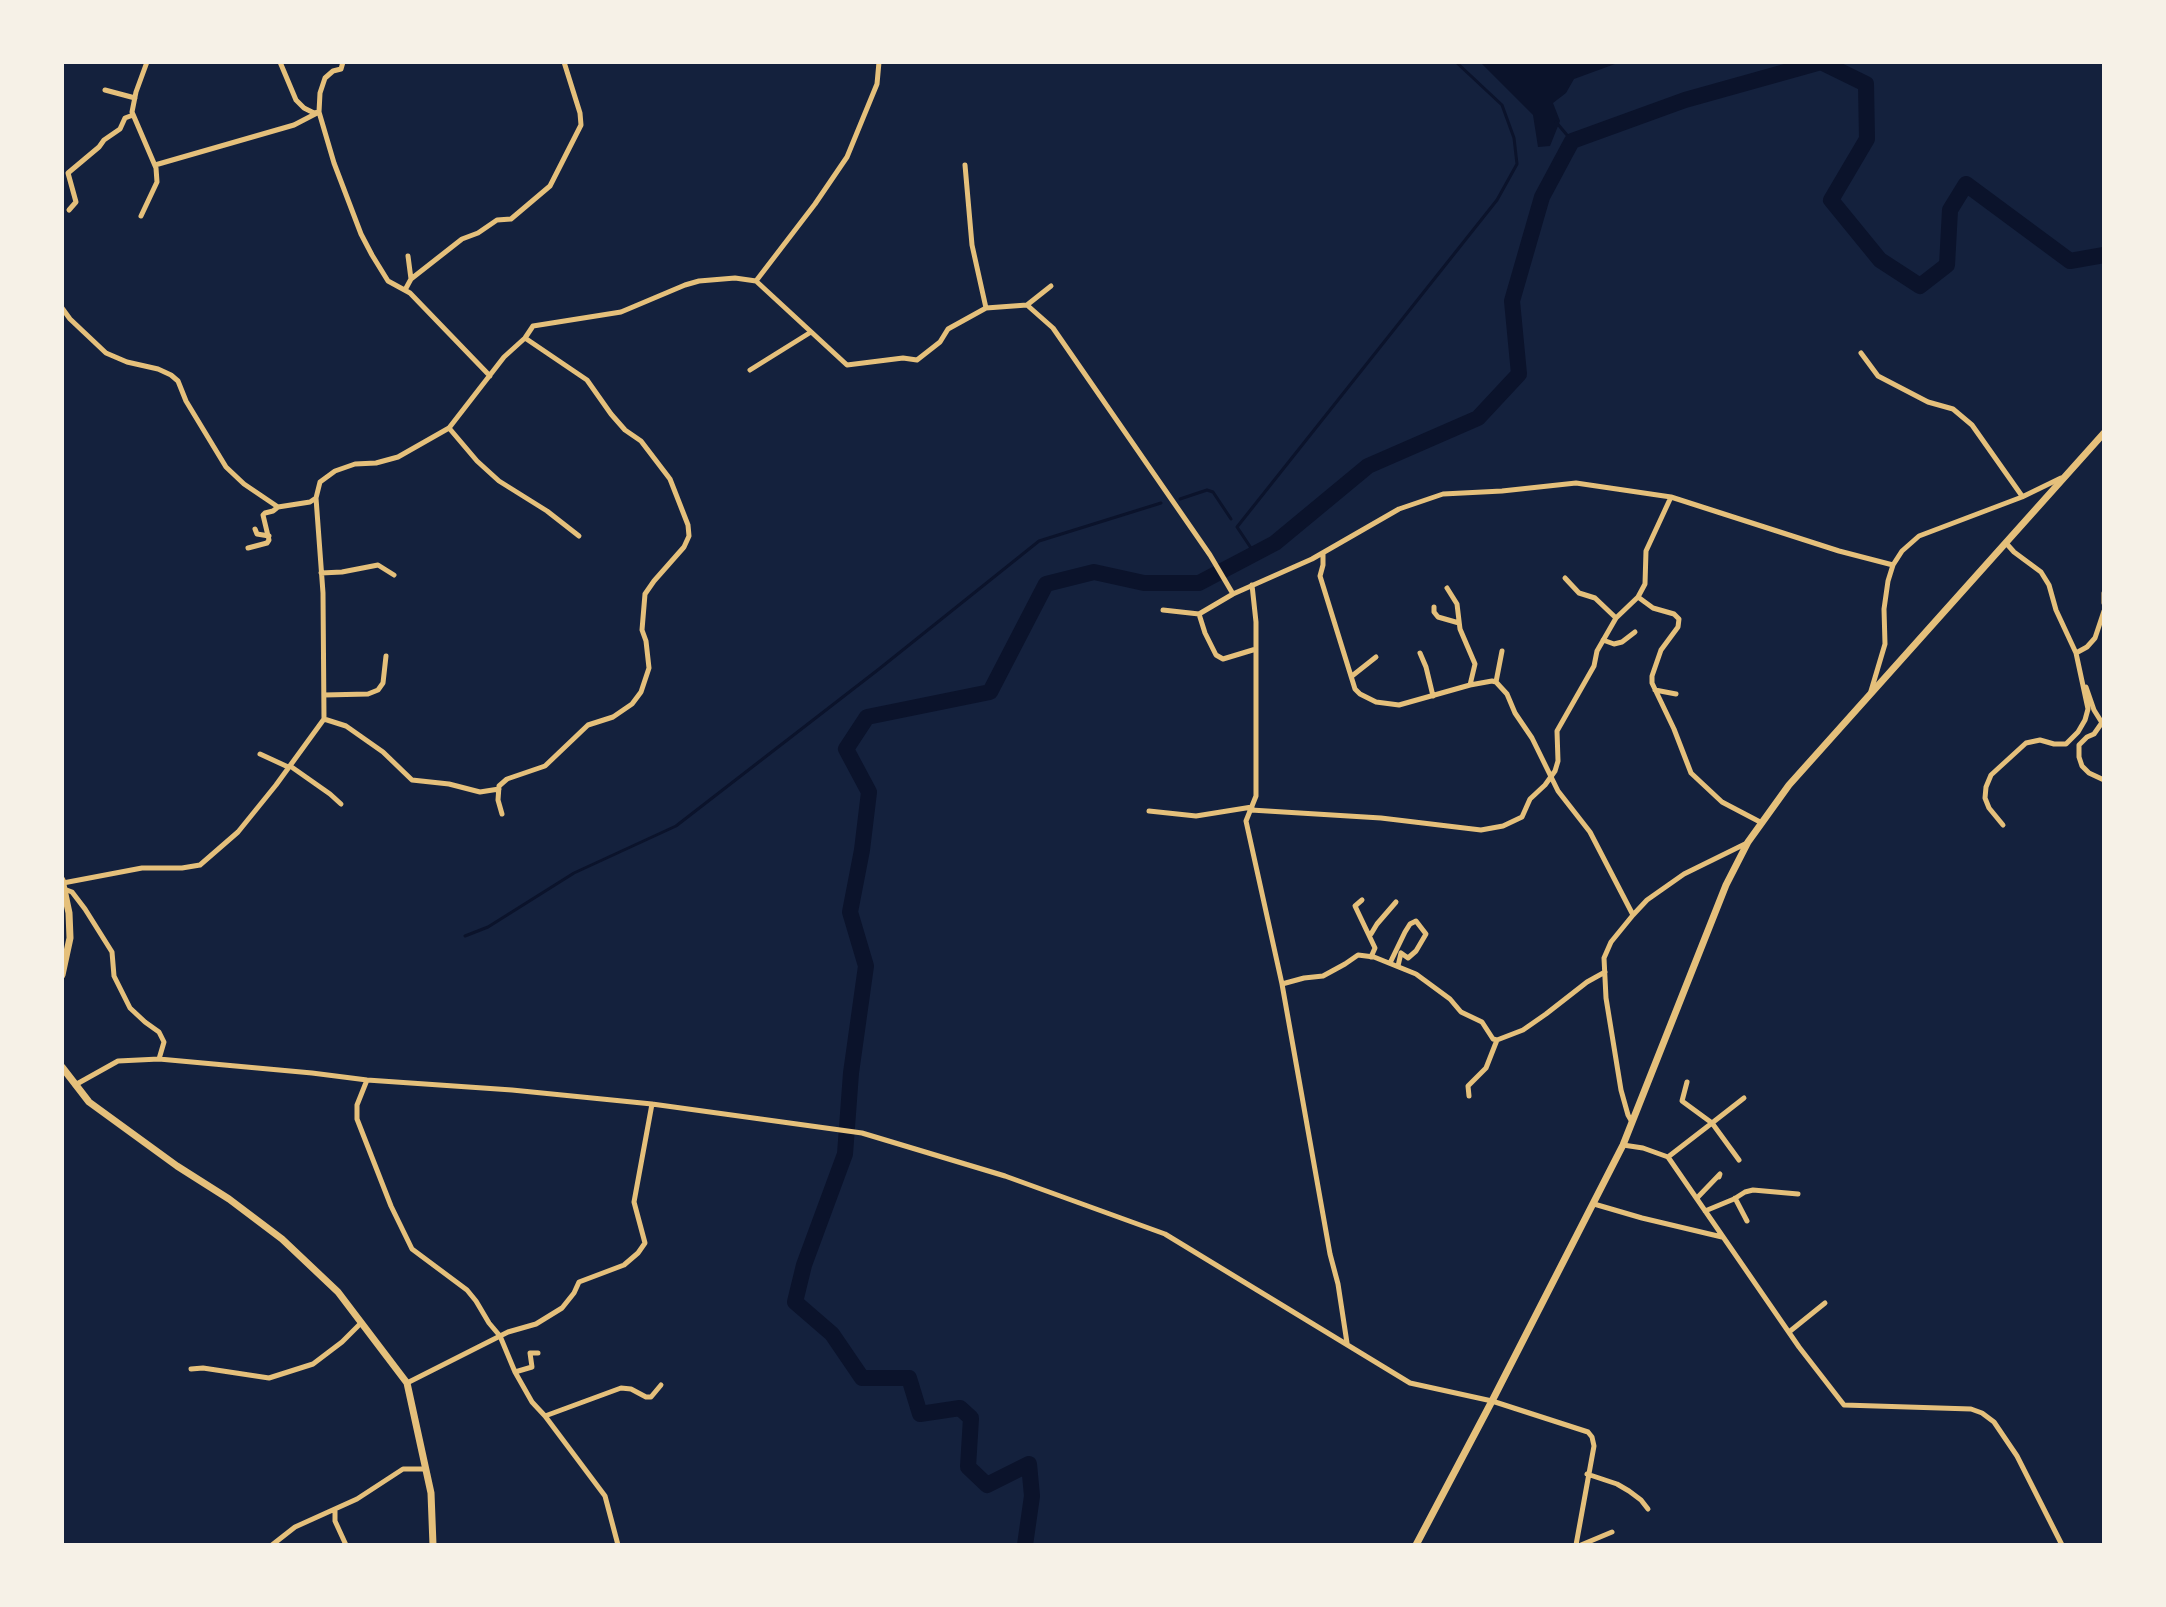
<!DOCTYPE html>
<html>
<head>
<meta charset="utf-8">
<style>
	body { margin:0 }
	#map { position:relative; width:2166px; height:1607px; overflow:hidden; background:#14213d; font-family:Rubik,sans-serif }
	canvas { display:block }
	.frame { position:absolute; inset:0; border:64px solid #f6f1e7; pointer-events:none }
</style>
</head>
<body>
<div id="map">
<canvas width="2166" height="1607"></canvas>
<div class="frame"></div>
</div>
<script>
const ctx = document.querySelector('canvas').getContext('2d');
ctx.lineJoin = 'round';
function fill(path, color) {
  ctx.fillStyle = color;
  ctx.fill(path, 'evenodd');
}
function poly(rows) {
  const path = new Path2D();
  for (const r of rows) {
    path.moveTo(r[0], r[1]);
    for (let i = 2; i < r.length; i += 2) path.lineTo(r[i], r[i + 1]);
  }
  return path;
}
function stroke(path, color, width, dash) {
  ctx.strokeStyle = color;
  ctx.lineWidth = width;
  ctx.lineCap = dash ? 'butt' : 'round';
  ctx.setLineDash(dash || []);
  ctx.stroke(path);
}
fill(poly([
	[1480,62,1616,62,1615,64,1574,79,1566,93,1553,103,1560,121,1550,146,1538,147,1533,115]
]), '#0b132b');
stroke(poly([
	[1556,122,1572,141],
	[1180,499,1207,490,1213,492,1231,519],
	[1237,527,1497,200,1517,164,1514,138,1502,105,1456,62],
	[1237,527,1255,554],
	[465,936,488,927,574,873,676,826,879,669,1039,541,1161,503]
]), '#0b132b', 3);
stroke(poly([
	[1025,1545,1032,1496,1029,1464,987,1485,968,1467,971,1418,960,1408,920,1414,909,1378,862,1378,832,1334,795,1302,804,1265,845,1154,851,1073,866,966,850,912,862,850,869,792,846,749,867,717,990,692,1046,584,1094,572,1144,583,1199,583,1275,543,1368,466,1478,418,1519,374,1512,301,1542,197,1572,141,1685,100,1821,62,1866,84,1867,139,1831,200,1880,260,1920,286,1947,265,1950,210,1966,184,2070,261,2104,255]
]), '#0b132b', 16);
stroke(poly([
	[280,62,296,100,304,108,314,113,319,112,334,163,361,234,372,255,388,281,410,293,490,376],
	[105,90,135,98],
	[155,165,294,125,319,112,320,93,325,78,333,71,341,69,343,62],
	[965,165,972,245,986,308],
	[69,210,76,202,68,173,99,147,104,140,120,129,125,118,133,115],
	[141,216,157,182,156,168,132,112,136,92,147,62],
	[411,279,462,239,478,233,497,220,511,219,550,186,581,125,580,113,564,62],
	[756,281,815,204,847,157,877,84,879,62],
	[405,290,411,279,408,256],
	[1027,305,1051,286],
	[62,308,70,319,106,353,127,362,158,369,171,375,178,381,186,401,226,467,244,484,278,507],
	[1861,353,1878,376,1928,402,1953,409,1972,425,2022,496],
	[750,370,811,332],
	[449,428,477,461,499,481,547,511,579,536],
	[255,529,257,534,269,536],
	[248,548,267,543,269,540,263,515,265,513,273,511,278,507,310,502,316,498],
	[1323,553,1323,565,1320,576,1355,689,1360,694,1376,702,1399,705,1470,685,1492,681,1496,682,1507,694,1515,713,1532,738,1558,791,1590,832,1633,915],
	[321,573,342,572,378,565,394,575],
	[1565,578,1579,593,1595,598,1616,618],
	[1252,585,1256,622,1256,796,1246,821,1282,984,1330,1254,1338,1284,1347,1343],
	[1447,588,1457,604,1460,629,1475,664,1470,685],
	[2104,593,2104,603],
	[1233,594,1199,614,1205,633,1216,655,1223,659,1256,649],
	[1638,597,1653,608,1674,614,1679,619,1678,627,1661,650,1652,676,1652,683,1674,729,1691,773,1722,802,1762,823],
	[1434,607,1434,612,1438,617,1459,623],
	[1163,610,1199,614],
	[1603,640,1614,644,1622,642,1635,632],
	[1420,653,1426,667,1433,696],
	[2076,653,2087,647,2095,638,2104,611],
	[1352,676,1376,657],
	[1496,682,1502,651],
	[2086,687,2094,710,2104,726],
	[1655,690,1676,694],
	[1871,691,1885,644,1884,609,1888,581,1893,565,1902,551,1919,536,2022,497,2061,478],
	[324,695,368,694,378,690,383,683,386,656],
	[324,719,346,726,383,752,412,780,449,784,480,792,499,789],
	[2101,724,2094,734,2087,737,2079,745,2079,757,2082,766,2089,773,2104,780],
	[260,754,286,766],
	[293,768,330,794,341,804],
	[1251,810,1381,818,1481,830,1503,826,1522,817,1530,799,1545,785,1555,771,1558,761,1557,731,1594,666,1597,651,1616,618,1638,597,1645,584,1646,551,1671,497],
	[1149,811,1196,816,1252,807],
	[502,814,498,800,499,786,507,779,545,766,588,725,613,717,632,704,641,692,649,668,646,641,642,630,645,594,654,581,684,547,689,536,688,525,670,479,641,441,625,430,611,414,587,380,525,338],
	[2003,825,1989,808,1985,798,1986,787,1991,775,2026,743,2040,740,2054,744,2066,744,2078,732,2085,720,2088,709,2076,653,2056,610,2049,585,2041,572,2014,552,2006,543],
	[63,883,142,868,182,868,200,865,238,832,276,785,324,719,323,593,316,498,320,482,335,471,355,464,376,463,398,457,449,428,504,357,525,338,533,326,621,312,685,285,699,281,735,278,756,281,847,365,903,358,917,360,940,342,948,329,986,308,1027,305,1053,328,1210,555,1233,594,1312,559,1399,509,1443,494,1502,491,1576,483,1671,497,1839,551,1893,565],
	[64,889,72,892,85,909,112,952,114,976,130,1008,145,1022,159,1032,164,1042,159,1059],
	[1362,900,1355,906,1375,948,1371,957],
	[1371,934,1377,924,1396,902],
	[1390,963,1405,932,1410,924,1416,921,1426,934,1416,951,1408,958,1401,953,1398,966],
	[1282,984,1304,978,1323,976,1345,964,1358,955,1374,957,1416,974,1450,999,1461,1012,1482,1022,1493,1039,1497,1040,1523,1030,1546,1014,1587,982,1605,972],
	[367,1080,357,1105,357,1119,391,1206,412,1249,467,1290,476,1301,489,1323,500,1336,515,1372],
	[75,1085,118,1061,159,1059,312,1073,367,1080,512,1090,652,1104,862,1133,1005,1176,1165,1234,1410,1383,1492,1401,1588,1432,1592,1437,1594,1446,1576,1545],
	[1469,1096,1468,1086,1486,1068,1497,1040],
	[1632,1122,1628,1115,1621,1090,1606,998,1604,958,1611,942,1633,915,1647,900,1684,874,1747,843],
	[1623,1145,1643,1148,1668,1157,1799,1347,1844,1405,1971,1409,1982,1413,1994,1422,2017,1456,2062,1545],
	[1668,1157,1712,1123,1682,1101,1687,1082],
	[1739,1160,1712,1123,1744,1098],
	[1697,1198,1720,1174,1719,1177],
	[1735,1198,1747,1221],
	[1594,1204,1642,1218,1722,1237],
	[1705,1211,1734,1199,1745,1192,1753,1190,1798,1194],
	[1789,1332,1825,1303],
	[538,1353,530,1353,532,1367,515,1372,532,1402,545,1416,605,1496,618,1545],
	[191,1369,203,1368,269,1378,313,1364,342,1342,361,1323],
	[407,1383,508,1332,536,1324,562,1308,574,1293,579,1282,624,1265,638,1253,645,1243,634,1202,652,1104],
	[545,1416,621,1388,631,1389,646,1397,651,1397,661,1385],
	[1587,1474,1617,1484,1629,1491,1641,1500,1648,1509],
	[335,1509,335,1521,346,1545],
	[272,1545,295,1527,357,1499,403,1469,426,1469],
	[1581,1545,1612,1532]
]), '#e5c07b', 5);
stroke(poly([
	[62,880,69,913,70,938,62,975],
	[62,1067,89,1102,177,1166,229,1199,282,1239,338,1292,407,1383,431,1493,433,1545],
	[1416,1545,1492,1401,1623,1145,1726,885,1748,842,1789,785,2104,433]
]), '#e5c07b', 7);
</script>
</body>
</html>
